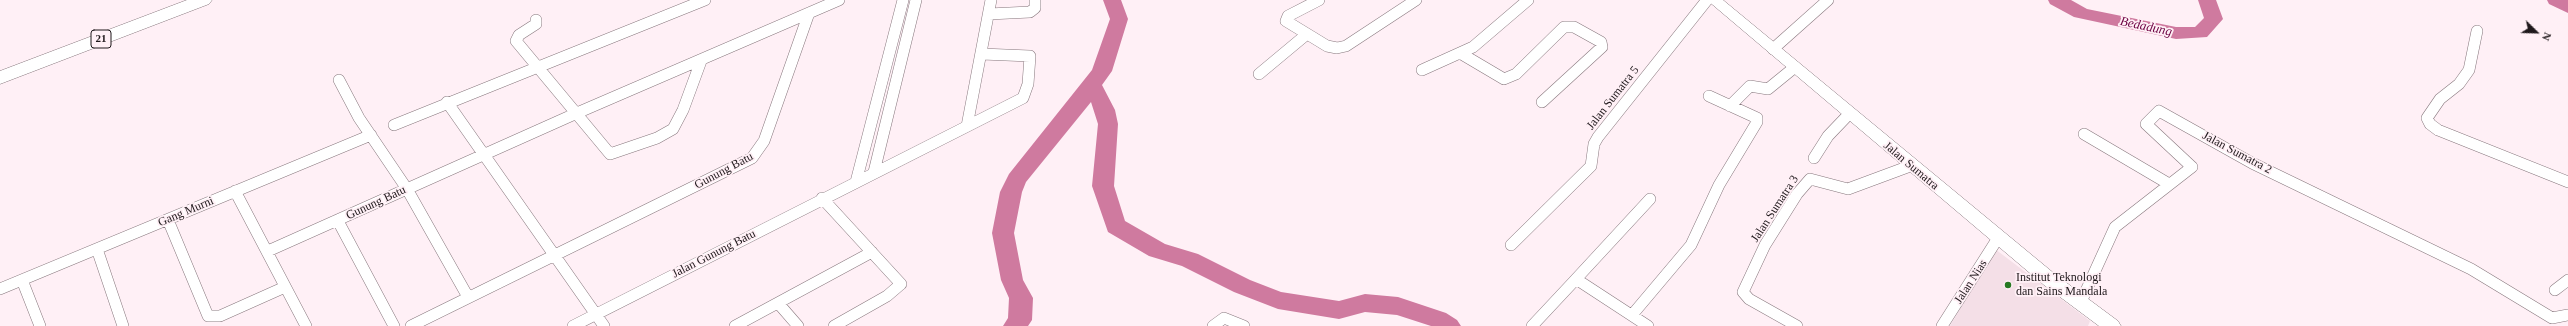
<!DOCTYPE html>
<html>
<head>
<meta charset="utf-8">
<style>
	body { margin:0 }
	#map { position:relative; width:2568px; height:326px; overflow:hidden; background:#fff0f6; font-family:"Times New Roman",serif }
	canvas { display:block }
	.north { position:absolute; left:2516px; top:12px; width:40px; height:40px; -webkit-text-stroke:3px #fff0f6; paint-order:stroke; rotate:113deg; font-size:11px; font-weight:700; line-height:16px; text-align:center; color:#1f181b }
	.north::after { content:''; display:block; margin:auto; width:14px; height:18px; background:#1f181b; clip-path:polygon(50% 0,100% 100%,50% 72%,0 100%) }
</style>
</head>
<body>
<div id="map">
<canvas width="2568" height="326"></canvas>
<div class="north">N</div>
</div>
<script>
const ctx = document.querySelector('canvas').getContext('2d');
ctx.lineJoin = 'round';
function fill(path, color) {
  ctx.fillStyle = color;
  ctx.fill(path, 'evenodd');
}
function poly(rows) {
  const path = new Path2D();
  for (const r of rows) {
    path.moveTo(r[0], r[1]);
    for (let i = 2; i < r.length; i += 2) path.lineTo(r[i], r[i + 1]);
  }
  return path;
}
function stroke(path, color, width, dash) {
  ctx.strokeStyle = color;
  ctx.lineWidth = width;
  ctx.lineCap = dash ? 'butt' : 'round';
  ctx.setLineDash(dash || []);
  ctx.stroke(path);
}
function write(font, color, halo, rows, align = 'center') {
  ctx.font = font + ' "Times New Roman",serif';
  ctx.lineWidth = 3.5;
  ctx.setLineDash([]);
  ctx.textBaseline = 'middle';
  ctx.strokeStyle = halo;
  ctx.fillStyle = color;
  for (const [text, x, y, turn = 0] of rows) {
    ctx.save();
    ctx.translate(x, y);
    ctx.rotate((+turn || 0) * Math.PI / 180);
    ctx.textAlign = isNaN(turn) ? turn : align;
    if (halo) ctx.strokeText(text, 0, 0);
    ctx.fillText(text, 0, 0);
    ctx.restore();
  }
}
fill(poly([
	[1995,249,2090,321,2088,326,1950,326]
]), '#f4dfe7');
fill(poly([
	[1103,0,1121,0,1128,19,1112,71,1102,85,1115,110,1118,124,1114,186,1125,221,1165,244,1198,254,1250,280,1281,292,1339,301,1365,294,1398,297,1446,313,1457,320,1461,326,1431,326,1397,315,1365,312,1339,319,1278,309,1234,292,1182,266,1149,256,1108,232,1092,186,1098,124,1091,102,1026,182,1022,192,1014,233,1023,280,1033,298,1032,320,1028,326,1003,326,1008,318,1009,298,1001,280,992,233,1000,192,1009,174,1092,70,1110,19,1103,0],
	[2048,0,2071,0,2087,9,2176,27,2195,27,2204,18,2198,0,2216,0,2223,19,2207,37,2176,39,2074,17,2050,4,2048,0],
	[2547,0,2568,0,2568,13,2549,4,2547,0]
]), '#cf7a9f');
const street = poly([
	[1319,0,1288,16,1286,21,1327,46,1337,48,1346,46,1416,0],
	[989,14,1030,12,1035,8,1035,0],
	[536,20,536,24,519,35,516,41,610,154,657,138,673,129,683,110,701,61],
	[2477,31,2469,70,2459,84,2440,99,2427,118,2430,124,2438,130,2568,182],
	[1773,49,1828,0],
	[1460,53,1504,79,1516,74,1564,27,1574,27,1601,42,1602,47,1542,102],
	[1422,70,1473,47,1528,0],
	[1259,74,1307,34],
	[339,80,359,118,407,189,468,297],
	[447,102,604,326],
	[1730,106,1750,86,1768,89,1795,67],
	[394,125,705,0],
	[967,126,991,0],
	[2084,134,2169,184],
	[1814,158,1828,136,1850,113],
	[874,172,916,0],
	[856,182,903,0],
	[235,191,306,326],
	[822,198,901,284,887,296,834,326],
	[168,220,208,316,220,316,285,287],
	[338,221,394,326],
	[1511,245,1591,166,1594,144,1598,137,1707,0],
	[97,249,123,326],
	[268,251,577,113,839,0],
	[22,280,40,326],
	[0,289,371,135],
	[2555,290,2568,280],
	[778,303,798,326],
	[2080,304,2115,227,2192,167,2146,124,2159,111,2252,163,2471,269,2552,318,2568,315],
	[1632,315,1691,245,1719,185,1757,122,1757,118,1709,96],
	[411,326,752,158,764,141,809,13],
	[573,326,1023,98,1028,84,1030,56,982,54],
	[735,326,872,252],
	[1213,326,1224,318,1244,326],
	[1532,326,1576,279],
	[1648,326,1576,279,1650,199],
	[1797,326,1749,299,1743,292,1765,245,1797,194,1810,179,1848,189,1910,166],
	[1942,326,1998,238]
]);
const secondary = poly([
	[1707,0,1723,0,2056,275,2118,321,2121,326,2099,326,2044,285,1707,0]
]);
const highway = poly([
	[187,0,212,0,209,4,0,84,0,71,187,0]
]);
stroke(street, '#87777d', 12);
stroke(secondary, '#87777d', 1);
stroke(highway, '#87777d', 1);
stroke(street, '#fff', 11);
fill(secondary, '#fff');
fill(highway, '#fff');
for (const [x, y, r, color] of [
	[2008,285,4,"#267822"]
]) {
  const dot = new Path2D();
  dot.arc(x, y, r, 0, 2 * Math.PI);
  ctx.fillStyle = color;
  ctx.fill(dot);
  stroke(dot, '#fff0f6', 1.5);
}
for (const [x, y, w] of [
	[101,39,20]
]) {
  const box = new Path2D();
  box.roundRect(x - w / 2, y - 9, w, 18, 3);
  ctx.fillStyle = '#fff0f6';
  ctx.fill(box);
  stroke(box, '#1f181b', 1);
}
write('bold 11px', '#1f181b', null, [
	["21",101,39]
]);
write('12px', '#1f181b', '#fff0f6', [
	["Jalan Sumatra 5",1613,98,-52],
	["Jalan Sumatra 2",2237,153,28],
	["Jalan Sumatra",1911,166,40],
	["Gunung Batu",724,171,-28],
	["Gunung Batu",376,203,-25],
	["Jalan Sumatra 3",1775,209,-57],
	["Gang Murni",186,212,-23],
	["Jalan Gunung Batu",714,254,-27],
	["Jalan Nias",1971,282,-57]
]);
write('12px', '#1f181b', '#fff0f6', [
	["Institut Teknologi",2016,278],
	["dan Sains Mandala",2016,292]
], 'left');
write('italic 13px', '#6c0041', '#fff0f6', [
	["Bedadung",2146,27,12]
]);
</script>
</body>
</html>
